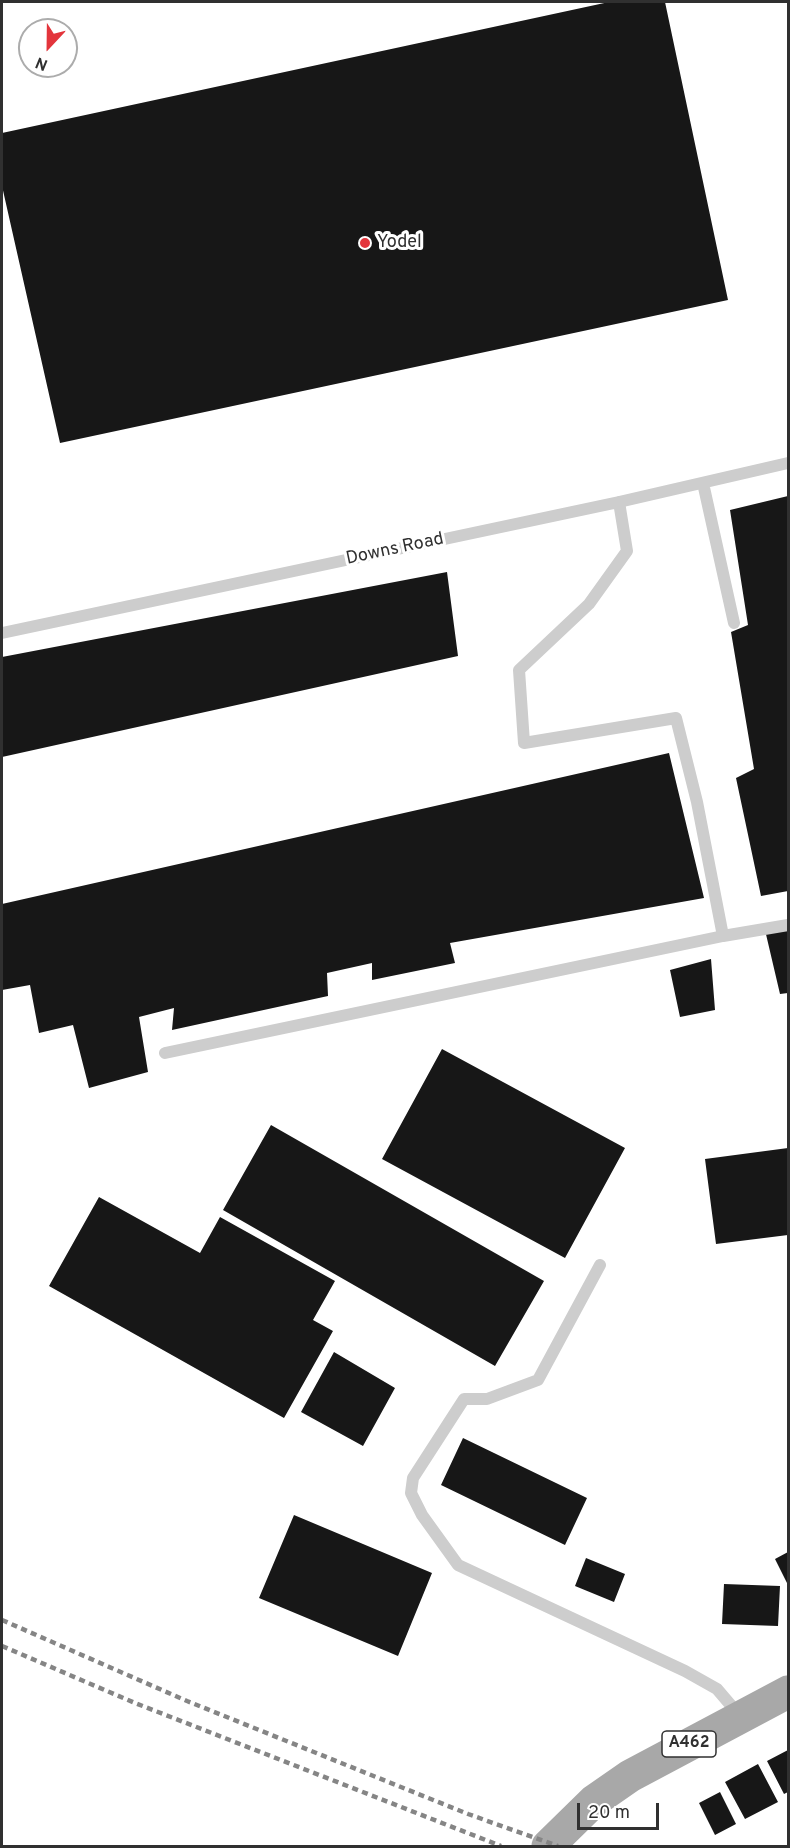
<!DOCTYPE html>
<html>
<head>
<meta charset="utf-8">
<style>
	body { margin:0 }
	#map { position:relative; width:790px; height:1848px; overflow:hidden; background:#fff; font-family:Overpass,sans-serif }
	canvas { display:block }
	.frame { position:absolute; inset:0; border:3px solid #303030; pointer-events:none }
	.north { position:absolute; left:18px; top:18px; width:60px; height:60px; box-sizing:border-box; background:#fff; border:2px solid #acacac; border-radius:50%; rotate:202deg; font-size:16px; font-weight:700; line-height:24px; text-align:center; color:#303030 }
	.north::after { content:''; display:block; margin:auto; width:21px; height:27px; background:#e3353c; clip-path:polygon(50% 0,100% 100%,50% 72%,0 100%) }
	.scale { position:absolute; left:577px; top:1803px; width:82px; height:27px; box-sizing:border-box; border:3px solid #303030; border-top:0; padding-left:8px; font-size:18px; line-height:21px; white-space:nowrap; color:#303030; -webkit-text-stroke:4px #fff; paint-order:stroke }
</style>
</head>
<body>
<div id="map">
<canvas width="790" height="1848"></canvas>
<div class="frame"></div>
<div class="north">N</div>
<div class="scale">20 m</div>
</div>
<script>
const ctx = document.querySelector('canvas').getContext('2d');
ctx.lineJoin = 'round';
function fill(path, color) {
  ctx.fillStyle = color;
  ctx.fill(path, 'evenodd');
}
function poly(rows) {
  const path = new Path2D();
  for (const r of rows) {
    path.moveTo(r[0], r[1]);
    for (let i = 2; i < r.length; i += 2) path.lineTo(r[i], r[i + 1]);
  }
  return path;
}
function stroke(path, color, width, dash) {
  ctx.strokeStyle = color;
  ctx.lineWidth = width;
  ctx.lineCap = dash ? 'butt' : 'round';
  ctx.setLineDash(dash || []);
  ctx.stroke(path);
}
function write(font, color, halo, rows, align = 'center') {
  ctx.font = font + ' Overpass,sans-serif';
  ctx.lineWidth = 6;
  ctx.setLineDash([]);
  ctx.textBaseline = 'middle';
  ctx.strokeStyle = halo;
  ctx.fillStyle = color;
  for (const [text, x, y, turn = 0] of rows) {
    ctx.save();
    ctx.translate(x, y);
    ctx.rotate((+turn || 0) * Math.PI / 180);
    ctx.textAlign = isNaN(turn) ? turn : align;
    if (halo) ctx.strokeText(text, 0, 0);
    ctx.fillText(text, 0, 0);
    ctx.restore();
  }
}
fill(poly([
	[609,2,665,2,728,300,60,443,2,186,2,133],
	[788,496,788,891,761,896,736,778,754,769,731,632,748,625,730,510],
	[447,572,458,656,2,757,2,657],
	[669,753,704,898,450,943,455,963,372,980,372,963,327,973,328,996,172,1030,174,1008,139,1017,148,1072,89,1088,73,1025,39,1033,30,985,2,990,2,904],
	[788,926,788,993,780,994,765,930],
	[711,959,715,1010,680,1017,670,970],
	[442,1049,625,1148,565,1258,382,1159],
	[271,1125,544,1281,495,1366,223,1210],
	[788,1148,788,1235,716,1244,705,1159],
	[99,1197,200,1253,220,1217,335,1281,313,1320,333,1331,284,1418,49,1286],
	[334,1352,395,1388,363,1446,301,1412],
	[463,1438,587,1498,565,1545,441,1485],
	[294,1515,432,1573,398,1656,259,1598],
	[788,1552,788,1585,775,1559],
	[586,1558,625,1574,614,1602,575,1586],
	[724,1584,780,1586,778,1626,722,1624],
	[788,1750,788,1792,784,1794,767,1761],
	[758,1764,778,1802,745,1819,725,1782],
	[720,1792,736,1824,715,1835,699,1803]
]), '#171717');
stroke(poly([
	[703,483,734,623],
	[619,502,627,551,589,604,519,670,524,743,676,718,697,802,723,936,788,925],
	[2,633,619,502,788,463],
	[165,1053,723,936],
	[600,1265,538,1380,487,1399,464,1399,413,1478,411,1493,422,1515,458,1565,685,1671,717,1689,740,1716]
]), '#cdcdcd', 12);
stroke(poly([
	[548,1846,594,1801,630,1776,788,1692]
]), '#a8a8a8', 33);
stroke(poly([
	[2,1620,187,1701,468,1814,558,1846],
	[2,1646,135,1703,501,1846]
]), '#858585', 4.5, [6, 4.5]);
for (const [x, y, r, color] of [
	[365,243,6,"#e3353c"]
]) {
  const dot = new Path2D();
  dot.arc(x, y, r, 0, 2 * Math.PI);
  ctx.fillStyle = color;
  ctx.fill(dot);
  stroke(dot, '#fff', 2);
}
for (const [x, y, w] of [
	[689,1744,54]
]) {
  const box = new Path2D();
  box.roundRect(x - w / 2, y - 13, w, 26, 4.5);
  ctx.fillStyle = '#fff';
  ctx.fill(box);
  stroke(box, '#303030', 1.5);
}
write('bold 16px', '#303030', null, [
	["A462",689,1744]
]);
write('18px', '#303030', '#fff', [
	["Yodel",377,243]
], 'left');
write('18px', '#303030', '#fff', [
	["Downs Road",395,550,-12]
]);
</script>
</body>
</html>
